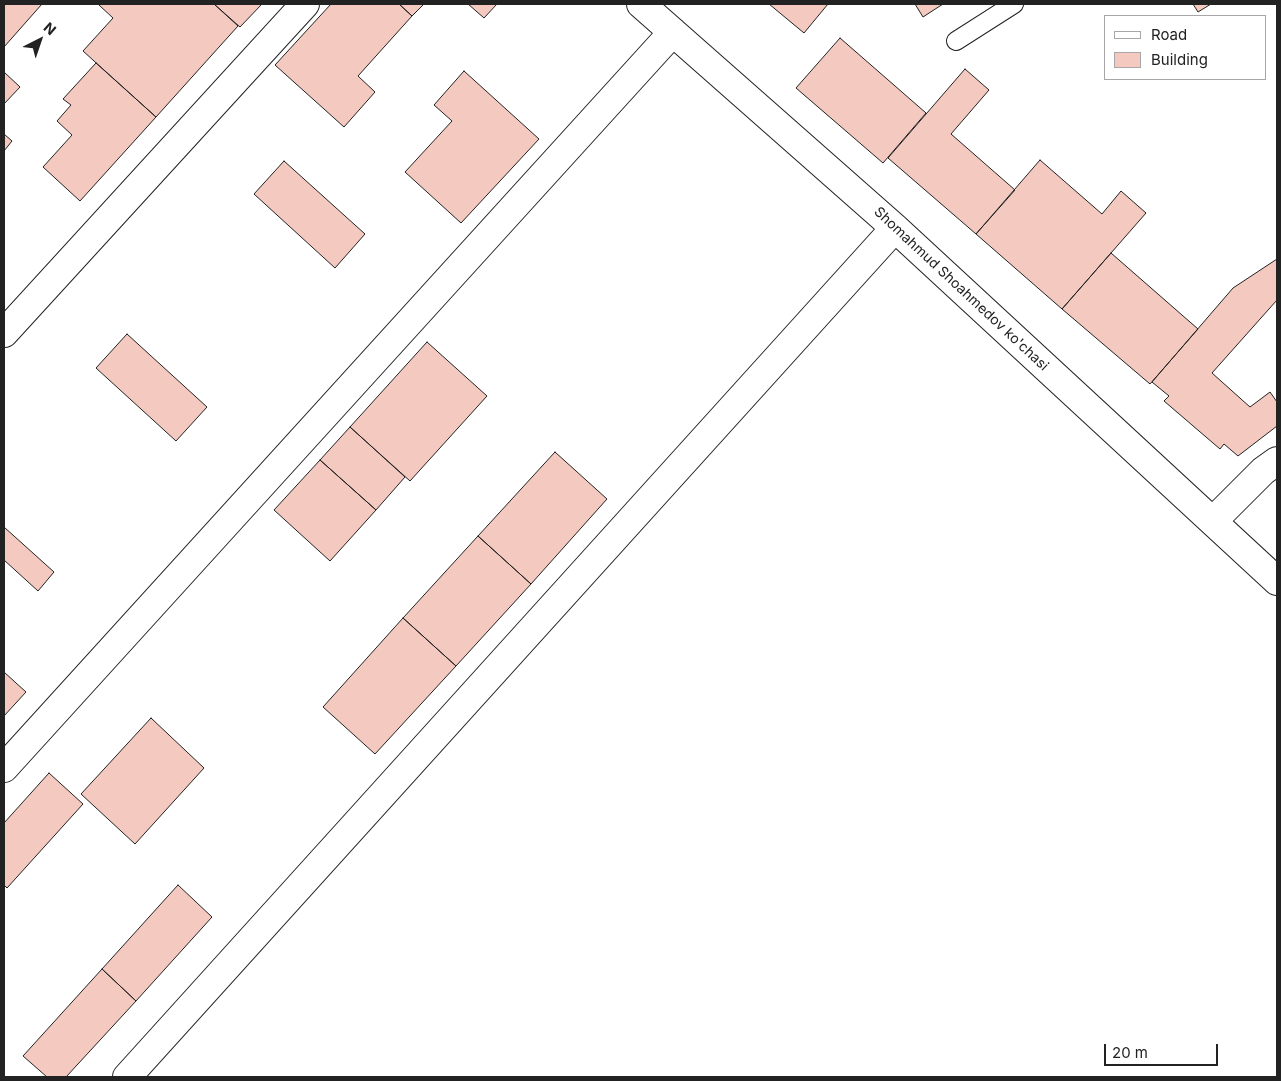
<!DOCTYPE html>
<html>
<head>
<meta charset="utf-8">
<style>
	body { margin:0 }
	#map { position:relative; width:1281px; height:1081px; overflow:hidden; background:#fff; font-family:Inter,sans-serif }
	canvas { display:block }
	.frame { position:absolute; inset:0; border:5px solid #222; pointer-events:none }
	.legend { position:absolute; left:1104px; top:15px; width:162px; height:65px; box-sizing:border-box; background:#fff; border:1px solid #a7a7a7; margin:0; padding:6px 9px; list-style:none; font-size:15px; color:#222 }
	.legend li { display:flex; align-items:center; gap:10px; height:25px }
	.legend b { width:25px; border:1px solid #a7a7a7 }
	.north { position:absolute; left:15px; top:15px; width:50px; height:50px; -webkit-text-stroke:4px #fff; paint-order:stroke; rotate:41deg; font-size:14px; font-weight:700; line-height:20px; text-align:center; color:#222 }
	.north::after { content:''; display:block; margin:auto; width:18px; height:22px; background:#222; clip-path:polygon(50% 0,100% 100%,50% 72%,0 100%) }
	.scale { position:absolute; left:1104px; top:1044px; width:114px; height:22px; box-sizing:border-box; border:2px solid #222; border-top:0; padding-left:6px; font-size:15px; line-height:18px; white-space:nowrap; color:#222; -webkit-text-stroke:4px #fff; paint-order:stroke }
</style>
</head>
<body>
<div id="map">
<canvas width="1281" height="1081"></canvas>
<div class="frame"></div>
<ul class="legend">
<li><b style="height:6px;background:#fff"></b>Road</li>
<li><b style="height:14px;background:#f3c9c0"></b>Building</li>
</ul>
<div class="north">N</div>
<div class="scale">20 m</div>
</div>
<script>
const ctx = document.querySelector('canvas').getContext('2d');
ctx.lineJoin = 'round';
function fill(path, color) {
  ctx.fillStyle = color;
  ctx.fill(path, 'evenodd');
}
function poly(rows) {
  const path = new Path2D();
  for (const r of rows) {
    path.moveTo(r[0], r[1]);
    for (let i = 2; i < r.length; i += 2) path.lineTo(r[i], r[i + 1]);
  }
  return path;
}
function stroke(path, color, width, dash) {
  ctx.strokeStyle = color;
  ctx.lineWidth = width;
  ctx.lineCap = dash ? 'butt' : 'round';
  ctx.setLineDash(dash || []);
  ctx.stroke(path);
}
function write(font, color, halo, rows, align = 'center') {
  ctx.font = font + ' Inter,sans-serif';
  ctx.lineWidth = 4;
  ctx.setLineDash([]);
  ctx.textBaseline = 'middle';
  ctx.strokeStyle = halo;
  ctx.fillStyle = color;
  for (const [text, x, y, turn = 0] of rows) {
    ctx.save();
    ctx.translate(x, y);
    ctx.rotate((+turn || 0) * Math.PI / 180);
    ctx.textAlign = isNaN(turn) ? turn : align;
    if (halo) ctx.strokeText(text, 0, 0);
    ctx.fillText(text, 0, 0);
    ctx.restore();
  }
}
const building = poly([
	[4,4,42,4,4,47,4,4],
	[101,4,214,4,238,26,156,117,83,51,113,18,99,5,101,4],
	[214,4,262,4,240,27,214,4],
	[331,4,399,4,412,16,358,76,375,92,344,127,275,65,331,4],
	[399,4,424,4,412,16,399,4],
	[468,4,497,4,484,18,468,4],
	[769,4,828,4,804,33,769,4],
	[915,4,943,4,923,17,915,4],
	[1193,4,1211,4,1198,12,1193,4],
	[840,38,926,113,883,163,796,88,840,38],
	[96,63,156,117,80,201,43,167,72,135,57,121,71,105,63,99,96,63],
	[965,69,989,90,951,134,1015,190,976,234,888,158,965,69],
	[464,71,539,139,461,223,405,172,452,121,434,105,464,71],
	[4,72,20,87,4,104,4,72],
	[4,134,12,141,4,151,4,134],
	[1040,160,1102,214,1121,191,1146,213,1062,309,976,234,1040,160],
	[284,161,365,234,335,268,254,194,284,161],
	[1111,253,1198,329,1150,384,1062,309,1111,253],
	[1277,259,1277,300,1212,373,1250,407,1270,392,1277,402,1277,426,1238,456,1224,444,1220,449,1164,401,1169,396,1152,382,1233,288,1277,259],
	[127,334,207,407,176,441,96,368,127,334],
	[427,342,487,396,410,481,350,427,427,342],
	[350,427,405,477,376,510,320,460,350,427],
	[555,452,607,499,531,584,478,536,555,452],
	[320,460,376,510,330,561,274,510,320,460],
	[4,527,54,572,38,591,4,560,4,527],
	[478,536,531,584,456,666,403,618,478,536],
	[403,618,456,666,375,754,323,707,403,618],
	[4,672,26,692,4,716,4,672],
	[151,718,204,768,135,844,81,794,151,718],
	[49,773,83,804,7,888,4,885,4,823,49,773],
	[178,885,212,917,136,1001,102,969,178,885],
	[102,969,136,1001,66,1077,47,1077,23,1056,102,969]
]);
fill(building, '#f3c9c0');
stroke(building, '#222', 1);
const service = poly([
	[956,41,1014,4]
]);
const minor = poly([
	[641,4,895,228,1277,581],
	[4,333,305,4],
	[1213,521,1263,471,1277,461],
	[4,768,673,32],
	[127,1077,895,228]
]);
stroke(service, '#222', 20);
stroke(minor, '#222', 30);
stroke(service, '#fff', 18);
stroke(minor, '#fff', 28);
write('14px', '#222', '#fff', [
	["Shomahmud Shoahmedov ko'chasi",961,289,43]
]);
</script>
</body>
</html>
